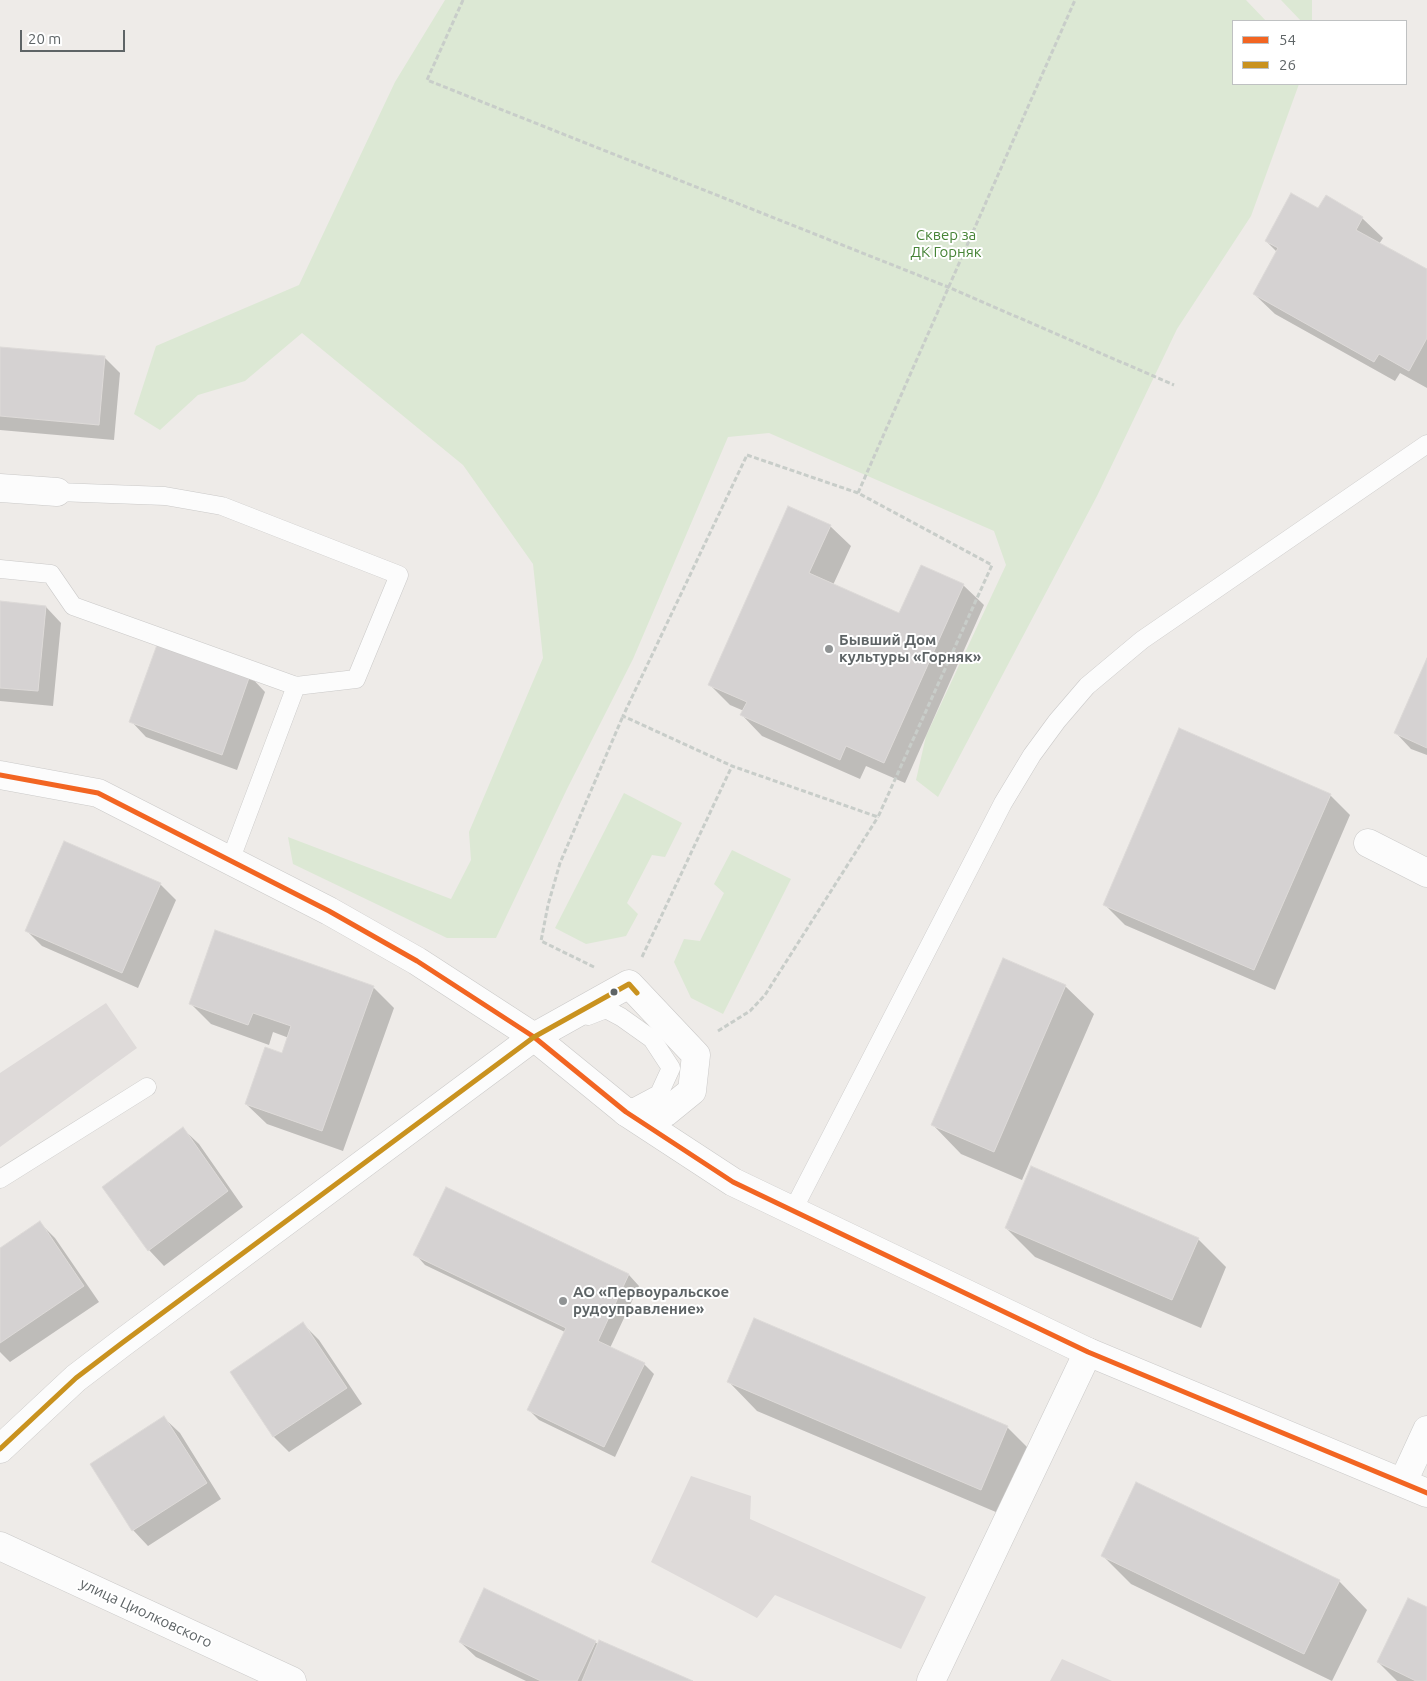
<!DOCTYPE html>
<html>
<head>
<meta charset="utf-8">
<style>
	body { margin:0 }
	#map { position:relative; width:1427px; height:1681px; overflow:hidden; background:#eeebe8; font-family:Ubuntu,sans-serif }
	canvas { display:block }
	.legend { position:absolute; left:1232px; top:20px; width:175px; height:65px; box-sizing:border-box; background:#fff; border:1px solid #bfc1c2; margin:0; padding:6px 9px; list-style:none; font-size:15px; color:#5e6466 }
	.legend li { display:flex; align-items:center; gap:10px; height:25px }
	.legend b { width:25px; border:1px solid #bfc1c2 }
	.scale { position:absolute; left:20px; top:30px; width:105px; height:22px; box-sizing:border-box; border:2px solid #5e6466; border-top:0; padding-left:6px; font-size:15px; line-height:18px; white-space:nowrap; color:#5e6466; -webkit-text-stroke:4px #fff; paint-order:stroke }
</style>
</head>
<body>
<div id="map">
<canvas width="1427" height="1681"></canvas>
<ul class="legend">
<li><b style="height:6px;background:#f26522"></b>54</li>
<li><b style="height:6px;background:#c9921f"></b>26</li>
</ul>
<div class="scale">20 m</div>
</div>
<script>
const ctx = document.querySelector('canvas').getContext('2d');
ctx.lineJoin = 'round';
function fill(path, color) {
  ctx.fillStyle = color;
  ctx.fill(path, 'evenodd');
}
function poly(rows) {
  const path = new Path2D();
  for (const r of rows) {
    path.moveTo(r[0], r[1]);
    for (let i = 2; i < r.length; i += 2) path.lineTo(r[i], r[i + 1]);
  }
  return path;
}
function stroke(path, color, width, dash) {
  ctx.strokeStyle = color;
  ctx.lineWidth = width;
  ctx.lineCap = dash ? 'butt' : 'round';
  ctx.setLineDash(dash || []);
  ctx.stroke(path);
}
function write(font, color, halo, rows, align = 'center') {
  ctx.font = font + ' Ubuntu,sans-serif';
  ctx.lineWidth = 4;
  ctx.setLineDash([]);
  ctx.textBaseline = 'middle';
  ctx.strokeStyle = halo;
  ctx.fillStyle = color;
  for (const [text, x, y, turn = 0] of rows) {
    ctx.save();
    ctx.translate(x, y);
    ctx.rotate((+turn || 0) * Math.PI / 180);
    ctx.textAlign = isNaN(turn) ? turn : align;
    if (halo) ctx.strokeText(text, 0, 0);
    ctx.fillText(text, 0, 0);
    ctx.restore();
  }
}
fill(poly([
	[106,1003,137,1048,0,1147,0,1073],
	[691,1476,751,1496,750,1519,926,1597,901,1649,775,1595,757,1618,651,1562],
	[1062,1659,1112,1681,1050,1681]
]), '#dedad9');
fill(poly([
	[445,0,1246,0,1266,21,1233,21,1233,84,1299,84,1251,216,1177,329,1097,496,938,797,916,780,926,736,1006,565,994,531,769,433,728,437,633,659,567,789,496,938,447,938,293,864,288,837,451,899,471,860,469,832,543,658,533,564,463,465,302,333,245,381,198,395,160,430,134,414,156,346,299,285,395,82],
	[1281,0,1312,0,1312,21,1301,21],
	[624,793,682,823,665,857,652,855,627,903,638,914,626,936,586,944,555,928],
	[732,850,791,879,723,1014,691,998,674,962,684,939,700,941,724,893,714,884]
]), '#dce8d4');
fill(poly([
	[1319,210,1362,218,1383,238,1379,244,1427,271,1427,388,1400,373,1395,381,1275,314,1254,294,1277,252,1266,241],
	[0,348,104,357,120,373,114,440,0,430],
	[830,526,851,546,833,585,900,615,963,585,984,605,905,783,866,766,860,779,762,736,742,715,744,711,730,705,710,685],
	[0,602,46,607,61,623,53,706,0,701],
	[1427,661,1427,755,1411,749,1396,733],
	[250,676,265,692,237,770,146,737,131,721],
	[1330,795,1350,815,1275,990,1125,925,1105,905],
	[160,884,176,900,138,988,42,946,27,931],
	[1065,986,1094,1014,1022,1180,961,1154,933,1125],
	[373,987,394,1008,343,1151,267,1124,246,1104,283,1054,289,1038,273,1032,269,1045,211,1024,191,1004],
	[183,1129,199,1144,243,1207,164,1266,149,1250],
	[447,1188,629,1275,639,1286,610,1348,644,1364,654,1374,615,1457,539,1420,529,1410,565,1332,425,1265,415,1254],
	[40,1223,55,1238,99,1302,10,1362,0,1352,0,1250],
	[1006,1228,1198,1239,1226,1267,1201,1328,1035,1257],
	[303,1324,319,1340,362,1404,289,1452,274,1437,231,1372],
	[729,1382,1007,1427,1036,1456,1010,1518,757,1411],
	[164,1418,180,1433,221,1499,148,1546,133,1530],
	[1102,1555,1339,1581,1367,1610,1332,1681,1131,1584],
	[1427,1608,1427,1681,1397,1681,1378,1662],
	[460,1642,595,1642,599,1645,690,1681,526,1681,476,1657]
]), '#0003');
const building = poly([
	[1291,193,1318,208,1326,195,1363,217,1356,230,1427,269,1427,338,1409,371,1379,354,1374,362,1253,294,1278,248,1265,241,1291,193],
	[0,347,105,356,99,425,0,416,0,347],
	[788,506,831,525,809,573,899,613,921,565,964,584,884,763,846,746,840,760,740,715,747,702,708,685,788,506],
	[0,601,46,606,38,691,0,688,0,601],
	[158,642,250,675,222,755,129,722,158,642],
	[1427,658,1427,748,1394,733,1427,658],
	[1179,728,1331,794,1254,970,1103,905,1179,728],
	[64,841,161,883,122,973,25,931,64,841],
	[215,930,374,986,322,1131,245,1104,265,1047,282,1053,291,1026,253,1013,248,1025,189,1004,215,930],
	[1003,958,1066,985,994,1152,931,1125,1003,958],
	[183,1127,228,1191,148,1251,102,1187,183,1127],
	[1031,1166,1199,1238,1172,1300,1005,1228,1031,1166],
	[446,1187,629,1274,598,1341,645,1363,604,1447,527,1410,566,1328,413,1255,446,1187],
	[40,1221,84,1286,0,1343,0,1248,40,1221],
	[754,1318,1008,1426,981,1490,727,1382,754,1318],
	[303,1322,347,1388,273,1437,230,1372,303,1322],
	[164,1416,207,1483,132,1531,90,1464,164,1416],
	[1136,1482,1340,1580,1304,1654,1101,1556,1136,1482],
	[484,1588,596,1641,577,1681,541,1681,459,1642,484,1588],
	[1408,1598,1427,1607,1427,1681,1416,1681,1377,1662,1408,1598],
	[599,1640,693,1681,582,1681,599,1640]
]);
fill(building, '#d5d2d2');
stroke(building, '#dddad8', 1);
const service = poly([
	[57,492,165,496,222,506,399,575,356,679,296,686,230,861],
	[0,569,51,574,73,606,296,686],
	[588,1016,606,1009,621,1017,652,1039,671,1068,659,1094,629,1110],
	[0,1179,147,1087],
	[793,1210,1003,803,1032,755,1057,721,1087,686,1142,640,1427,444]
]);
const minor = poly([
	[0,488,57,492],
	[1368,843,1427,873],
	[0,1449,76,1378,122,1343,534,1037,629,984,696,1055,692,1091,665,1113,626,1112],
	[1403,1482,1427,1430],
	[0,1546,292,1681],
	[931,1681,1088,1352]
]);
const tertiary = poly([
	[0,775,98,793,329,911,417,961,534,1037,626,1112,733,1182,1088,1352,1427,1493]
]);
stroke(service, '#cac9c8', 19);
stroke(minor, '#cac9c8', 29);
stroke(tertiary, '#cac9c8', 29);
stroke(poly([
	[463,0,427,80,948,287,1174,385],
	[747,455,858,493,992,565,878,817,732,766,623,716,747,455],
	[858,493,1075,0],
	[642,957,732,766],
	[594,967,541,941,548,905,560,863,623,716],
	[718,1031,750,1011,765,995,878,817]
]), '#c8cdc9', 3, [5, 2.5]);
stroke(service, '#fcfcfc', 18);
stroke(minor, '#fcfcfc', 28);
stroke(tertiary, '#fcfcfc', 28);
stroke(poly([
	[0,775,98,793,329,911,417,961,534,1037,626,1112,733,1182,1088,1352,1427,1493]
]), '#f26522', 5);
stroke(poly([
	[0,1449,76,1378,122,1343,534,1037,629,984,637,993]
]), '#c9921f', 5);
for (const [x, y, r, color] of [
	[829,649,5,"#909394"],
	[614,992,4.5,"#5e6466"],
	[563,1301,5,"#909394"]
]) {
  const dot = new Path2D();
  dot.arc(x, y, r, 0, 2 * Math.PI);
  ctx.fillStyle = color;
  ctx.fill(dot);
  stroke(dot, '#fff', 2);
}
write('15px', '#478437', '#fff', [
	["Сквер за",946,235],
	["ДК Горняк",946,252]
]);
write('bold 15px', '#5e6466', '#fff', [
	["Бывший Дом",839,640],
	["культуры «Горняк»",839,657],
	["АО «Первоуральское",573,1292],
	["рудоуправление»",573,1309]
], 'left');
write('15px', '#5e6466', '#fff', [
	["улица Циолковского",146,1613,25]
]);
</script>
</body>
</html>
